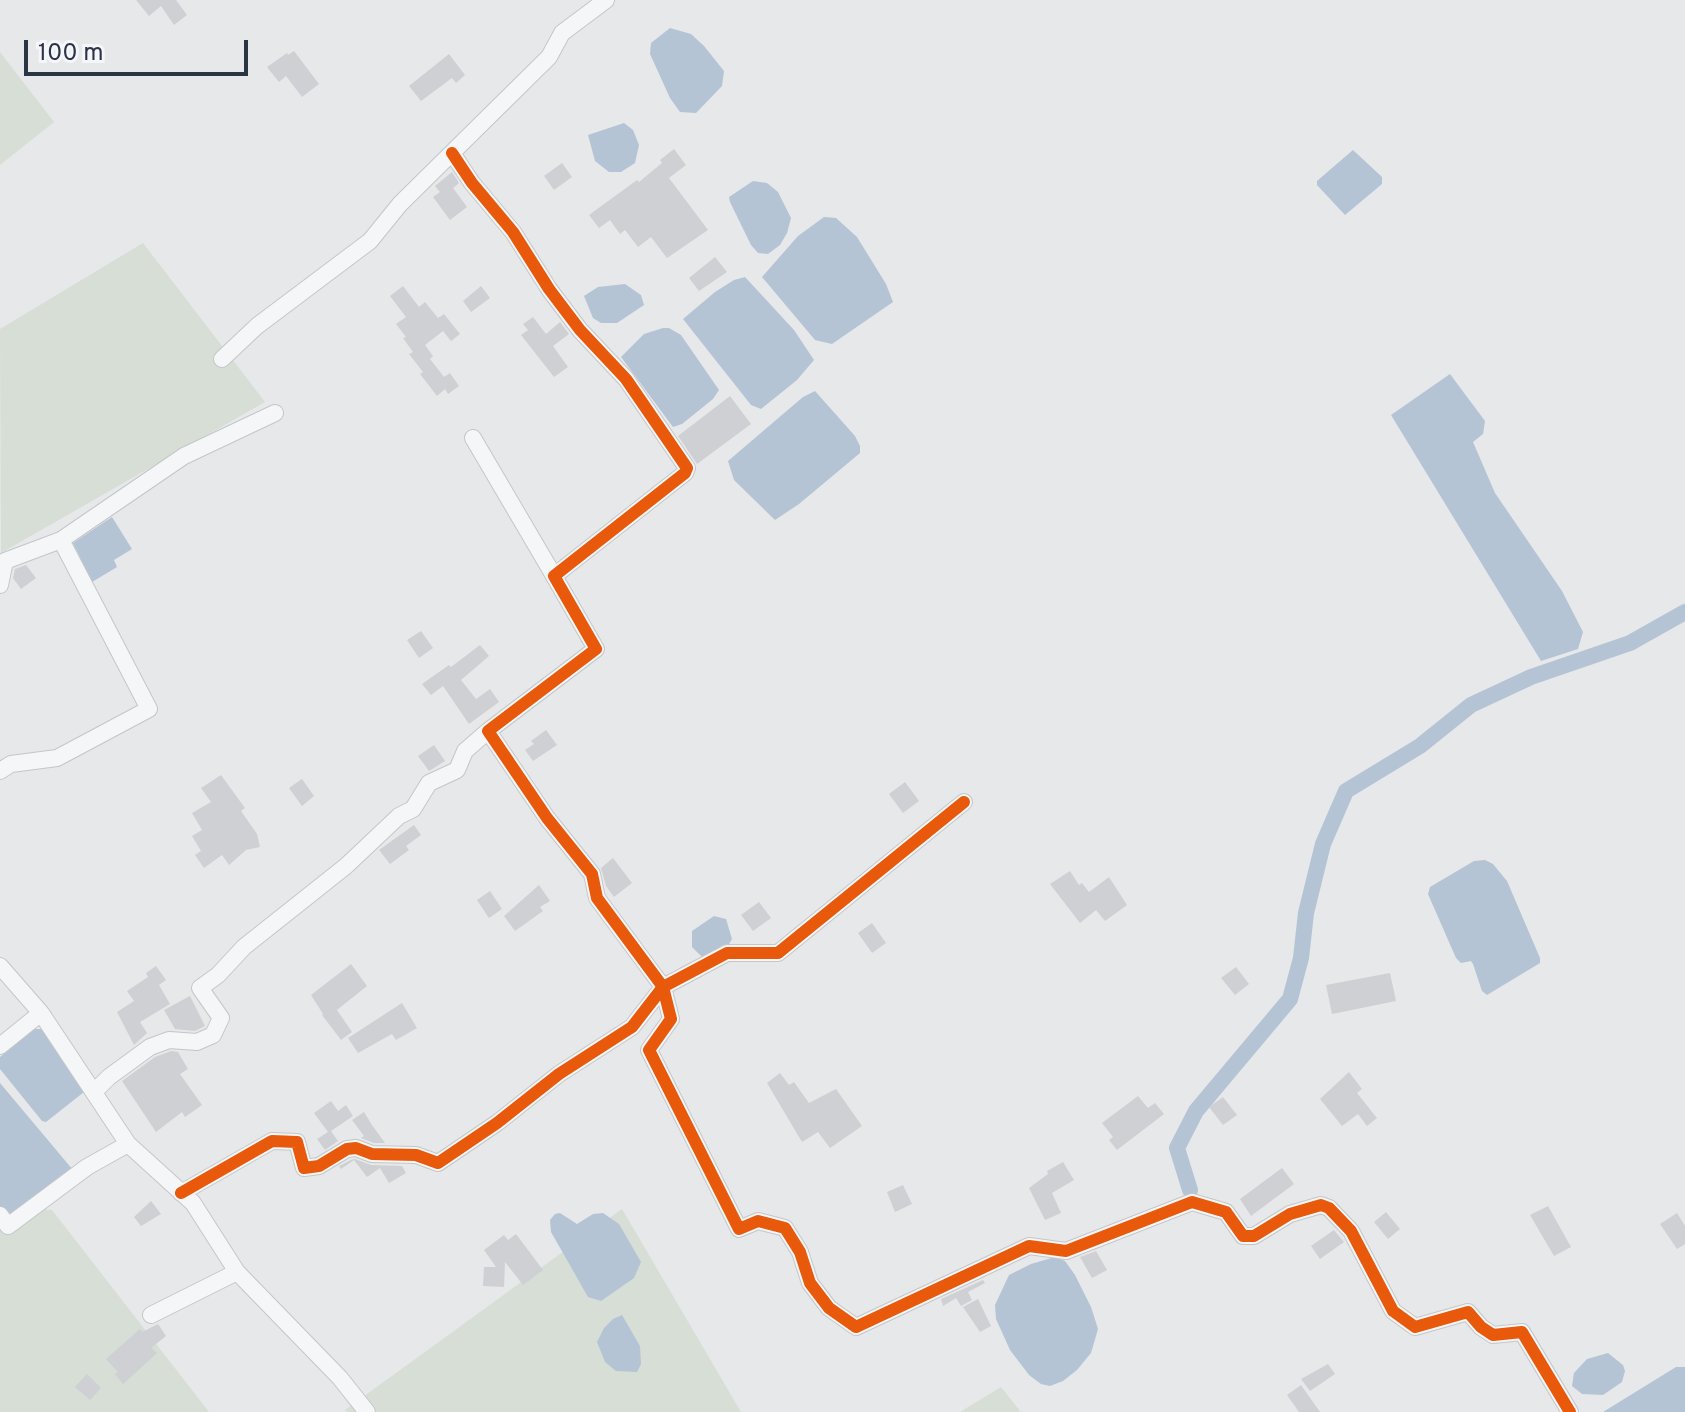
<!DOCTYPE html>
<html>
<head>
<meta charset="utf-8">
<style>
	body { margin:0 }
	#map { position:relative; width:1685px; height:1412px; overflow:hidden; background:#e6e8ea; font-family:Overpass,sans-serif }
	canvas { display:block }
	.scale { position:absolute; left:24px; top:40px; width:224px; height:36px; box-sizing:border-box; border:4px solid #2b3445; border-top:0; padding-left:10px; font-size:24px; line-height:28px; white-space:nowrap; color:#2b3445; -webkit-text-stroke:6px #f4f6f9; paint-order:stroke }
</style>
</head>
<body>
<div id="map">
<canvas width="1685" height="1412"></canvas>
<div class="scale">100 m</div>
</div>
<script>
const ctx = document.querySelector('canvas').getContext('2d');
ctx.lineJoin = 'round';
function fill(path, color) {
  ctx.fillStyle = color;
  ctx.fill(path, 'evenodd');
}
function poly(rows) {
  const path = new Path2D();
  for (const r of rows) {
    path.moveTo(r[0], r[1]);
    for (let i = 2; i < r.length; i += 2) path.lineTo(r[i], r[i + 1]);
  }
  return path;
}
function stroke(path, color, width, dash) {
  ctx.strokeStyle = color;
  ctx.lineWidth = width;
  ctx.lineCap = dash ? 'butt' : 'round';
  ctx.setLineDash(dash || []);
  ctx.stroke(path);
}
fill(poly([
	[0,52,54,122,0,165],
	[143,243,265,402,1,553,0,329],
	[0,1206,52,1210,209,1412,0,1412],
	[622,1209,741,1412,347,1412,345,1410],
	[1001,1387,1021,1412,960,1412]
]), '#d6ded6');
fill(poly([
	[670,28,691,34,704,46,724,71,722,86,696,113,680,112,670,98,650,54,651,43],
	[624,123,633,130,639,145,635,163,621,172,609,172,595,161,588,135],
	[1353,150,1382,177,1382,184,1345,215,1317,185,1317,181],
	[753,181,767,183,778,192,791,218,787,233,780,245,768,254,758,253,751,245,730,202,729,197],
	[824,217,836,218,857,237,886,284,893,302,832,344,815,340,762,277,798,236],
	[745,277,794,330,814,360,797,380,761,409,751,405,683,319,715,292,734,280],
	[625,284,641,295,644,305,617,323,601,323,593,318,584,296,598,287],
	[663,328,669,328,681,335,719,390,713,399,682,424,673,427,621,357,644,334],
	[1450,374,1485,421,1483,434,1473,442,1495,493,1562,591,1583,632,1578,649,1541,661,1391,415],
	[815,391,855,436,860,446,860,453,799,504,775,520,734,480,728,461,803,397],
	[112,517,132,549,114,560,117,567,92,582,73,543],
	[1485,860,1493,864,1507,881,1540,958,1540,963,1487,995,1482,991,1473,964,1471,961,1461,963,1456,958,1428,894,1430,887,1474,861],
	[714,916,726,919,732,939,728,946,702,957,692,947,692,931],
	[34,1029,42,1029,84,1092,46,1122,42,1121,0,1069,0,1057],
	[0,1083,73,1170,10,1218,0,1206],
	[560,1213,577,1224,593,1214,603,1213,619,1224,641,1262,634,1278,601,1301,588,1297,551,1232,550,1220,555,1214],
	[1055,1257,1065,1261,1075,1275,1091,1307,1098,1329,1091,1353,1077,1370,1063,1381,1050,1386,1041,1384,1029,1375,1010,1350,996,1319,995,1305,1009,1275,1031,1264],
	[622,1315,640,1346,641,1364,637,1372,616,1371,605,1362,597,1342,604,1328,613,1319],
	[1608,1353,1623,1365,1625,1371,1622,1382,1603,1395,1582,1394,1572,1386,1574,1373,1587,1359],
	[1676,1367,1685,1367,1685,1412,1603,1412]
]), '#b4c4d5');
stroke(poly([
	[1190,1190,1177,1148,1196,1111,1290,999,1301,958,1306,913,1323,844,1346,791,1420,746,1471,705,1531,677,1630,643,1685,612]
]), '#b4c4d5', 16);
fill(poly([
	[136,0,176,0,187,15,174,25,161,6,149,16],
	[294,51,319,84,302,97,286,76,279,82,267,67,287,53,288,55],
	[449,54,465,75,456,83,452,78,421,101,409,86],
	[674,149,686,165,669,178,708,230,667,258,651,237,638,247,625,230,620,234,610,220,599,228,589,215,637,180,639,182,662,163,660,160],
	[562,163,572,177,554,190,544,176],
	[452,172,459,183,453,188,467,207,450,220,433,197,440,192,435,186],
	[715,257,727,272,699,291,689,278],
	[403,286,419,307,425,302,438,318,444,314,460,334,451,341,443,331,425,345,433,356,430,359,444,377,450,373,459,386,448,394,445,389,437,396,420,374,423,372,409,354,413,352,403,338,406,337,396,324,406,317,390,296],
	[481,286,490,298,471,312,463,301],
	[533,317,546,334,560,322,569,334,553,346,568,367,554,377,521,335,528,330,523,324],
	[730,396,751,424,697,464,678,436],
	[26,565,36,578,21,589,13,578,15,569],
	[421,631,433,648,419,658,407,640],
	[480,645,489,656,461,680,476,699,490,689,499,702,469,724,443,686,431,695,422,684,449,665,451,667],
	[546,730,557,745,533,761,525,750,534,744,531,741],
	[434,745,445,761,429,771,418,756],
	[221,775,245,808,241,811,257,834,260,847,246,850,229,865,222,855,204,868,195,855,201,851,192,836,202,830,192,813,211,802,201,788],
	[302,779,314,796,302,806,289,788],
	[905,782,919,801,903,813,889,794],
	[414,825,421,835,406,846,409,850,390,864,379,850],
	[613,858,632,883,614,897,606,886,601,868],
	[1070,871,1079,885,1082,883,1089,892,1109,877,1127,905,1105,921,1096,910,1080,923,1050,884],
	[539,885,550,901,540,907,543,911,515,931,504,916],
	[490,891,502,909,489,918,477,900],
	[759,902,771,918,753,931,741,915],
	[872,923,886,943,872,953,858,933],
	[351,964,367,986,337,1010,352,1032,341,1040,322,1015,323,1014,311,995],
	[156,966,166,980,159,985,170,1004,140,1022,147,1033,134,1045,117,1012,134,1001,127,991,148,977,146,973],
	[1236,967,1249,984,1235,995,1221,978],
	[1390,973,1396,1001,1332,1014,1326,985],
	[190,996,205,1026,195,1031,175,1029,164,1010],
	[402,1003,417,1028,396,1040,392,1034,358,1053,348,1038],
	[171,1051,178,1052,188,1069,180,1074,202,1105,185,1117,182,1112,156,1132,122,1081,155,1057],
	[1349,1072,1362,1089,1357,1093,1377,1118,1367,1126,1358,1114,1342,1126,1320,1099],
	[780,1073,789,1085,794,1082,809,1103,836,1089,862,1126,830,1148,818,1132,802,1142,767,1083],
	[1138,1096,1148,1108,1155,1103,1164,1114,1117,1150,1109,1140,1113,1137,1102,1123],
	[1223,1097,1237,1115,1223,1125,1209,1107],
	[331,1101,338,1111,346,1105,353,1116,331,1131,338,1141,325,1150,317,1139,328,1132,314,1113],
	[364,1112,372,1125,385,1143,374,1143,361,1138,364,1136,352,1120],
	[355,1159,371,1165,402,1166,406,1173,389,1183,380,1168,367,1177,354,1160,341,1169,339,1166,351,1160],
	[1063,1162,1074,1180,1052,1193,1061,1213,1045,1220,1029,1188,1048,1174,1047,1171],
	[1282,1168,1294,1184,1251,1216,1240,1199],
	[903,1185,912,1204,895,1212,887,1192],
	[151,1201,161,1214,141,1226,134,1217],
	[1548,1206,1571,1247,1554,1256,1530,1215],
	[1386,1212,1400,1229,1388,1239,1374,1222],
	[1677,1213,1685,1226,1685,1244,1677,1249,1660,1224],
	[1334,1230,1344,1242,1320,1259,1311,1246],
	[516,1234,543,1270,523,1285,505,1262,504,1287,483,1286,484,1267,496,1267,484,1250,504,1235,508,1240],
	[1096,1251,1107,1270,1092,1278,1080,1257],
	[983,1280,985,1283,968,1292,972,1300,961,1306,956,1298,943,1306,941,1299],
	[978,1299,991,1326,980,1332,963,1307],
	[158,1324,166,1336,151,1348,157,1353,123,1384,115,1374,118,1372,106,1359,140,1329,142,1332],
	[1328,1364,1335,1374,1310,1391,1301,1379],
	[87,1374,101,1388,90,1400,75,1387],
	[1301,1385,1320,1412,1299,1412,1287,1395]
]), '#ced0d3');
const minor = poly([
	[452,153,472,183,513,232,549,289,580,330,626,379,687,468,685,473,554,576,596,649,488,731,547,818,592,874,597,898,663,987,671,1019,649,1050,739,1229,758,1221,785,1228,800,1252,810,1283,829,1308,856,1327,1029,1246,1066,1251,1192,1202,1226,1212,1243,1236,1254,1236,1290,1214,1321,1205,1329,1208,1351,1231,1393,1311,1415,1327,1468,1312,1481,1327,1493,1335,1522,1332,1570,1412],
	[222,359,257,326,370,241,400,204,549,57,562,33,606,0],
	[473,438,554,576],
	[0,585,5,561,61,540,184,456,275,413],
	[0,771,11,764,57,758,149,709,61,540],
	[0,966,41,1013,128,1144,193,1203,237,1272,340,1378,367,1412],
	[0,1046,41,1013],
	[94,1092,109,1077,150,1047,169,1040,197,1042,213,1035,221,1018,200,988,218,975,244,947,346,866,399,816,413,809,429,783,457,770,465,751,488,731],
	[181,1193,272,1141,297,1142,304,1168,319,1166,347,1149,356,1148,372,1154,416,1155,438,1163,497,1123,559,1074,632,1027,663,987,727,953,778,953,964,802],
	[0,1215,8,1226,87,1167,128,1144],
	[151,1315,237,1272]
]);
stroke(minor, '#c4c6c8', 18);
stroke(minor, '#f5f6f7', 16);
stroke(poly([
	[452,153,472,183,513,232,549,289,580,330,626,379,687,468,685,473,554,576,596,649,488,731,547,818,592,874,597,898,663,987,671,1019,649,1050,739,1229,758,1221,785,1228,800,1252,810,1283,829,1308,856,1327,1029,1246,1066,1251,1192,1202,1226,1212,1243,1236,1254,1236,1290,1214,1321,1205,1329,1208,1351,1231,1393,1311,1415,1327,1468,1312,1481,1327,1493,1335,1522,1332,1570,1412],
	[181,1193,272,1141,297,1142,304,1168,319,1166,347,1149,356,1148,372,1154,416,1155,438,1163,497,1123,559,1074,632,1027,663,987,727,953,778,953,964,802]
]), '#e8590c', 12);
</script>
</body>
</html>
